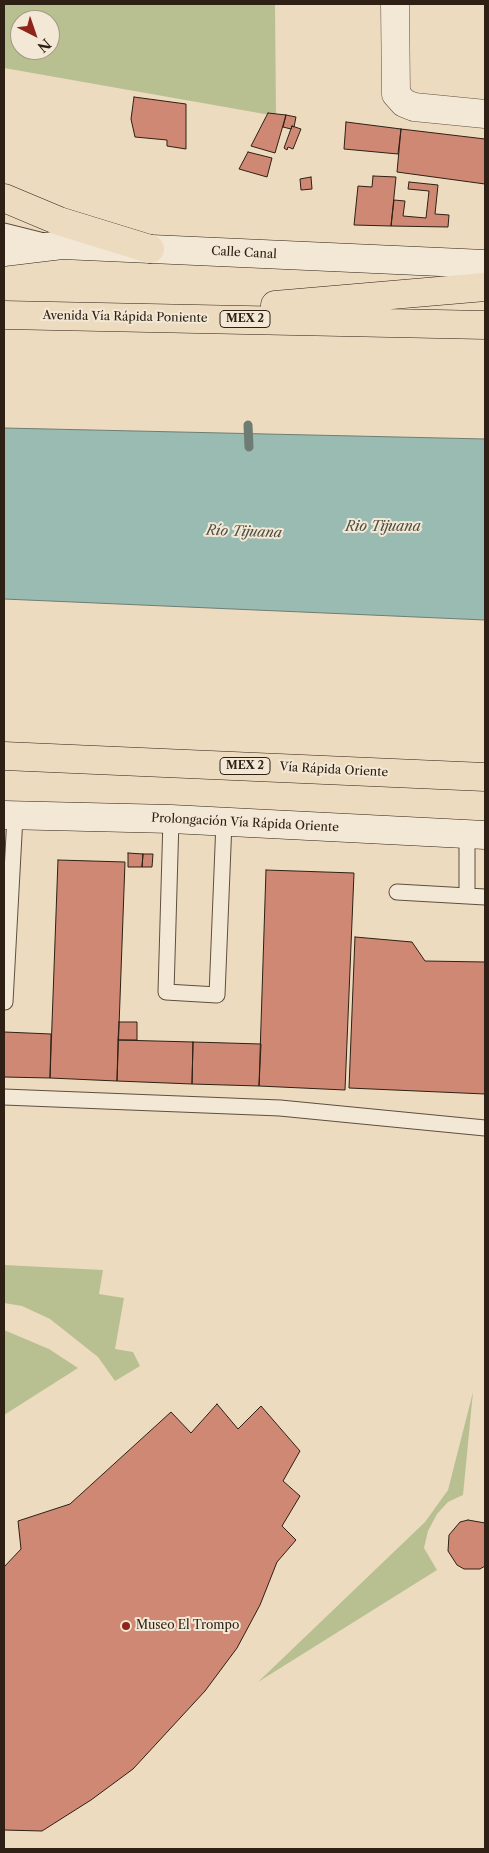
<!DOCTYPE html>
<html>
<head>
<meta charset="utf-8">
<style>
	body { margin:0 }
	#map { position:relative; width:489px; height:1853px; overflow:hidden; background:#eddbbf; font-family:"Libre Caslon Text",serif }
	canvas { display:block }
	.frame { position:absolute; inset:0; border:5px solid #2e2014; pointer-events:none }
	.north { position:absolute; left:10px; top:10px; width:50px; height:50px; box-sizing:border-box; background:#f3e8d5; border:1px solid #a49888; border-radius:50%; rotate:139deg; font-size:14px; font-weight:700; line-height:20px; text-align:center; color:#2e2014 }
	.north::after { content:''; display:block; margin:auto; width:18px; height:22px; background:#8f2418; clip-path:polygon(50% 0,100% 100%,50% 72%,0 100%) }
</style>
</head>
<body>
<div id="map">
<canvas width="489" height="1853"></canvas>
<div class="frame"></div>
<div class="north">N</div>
</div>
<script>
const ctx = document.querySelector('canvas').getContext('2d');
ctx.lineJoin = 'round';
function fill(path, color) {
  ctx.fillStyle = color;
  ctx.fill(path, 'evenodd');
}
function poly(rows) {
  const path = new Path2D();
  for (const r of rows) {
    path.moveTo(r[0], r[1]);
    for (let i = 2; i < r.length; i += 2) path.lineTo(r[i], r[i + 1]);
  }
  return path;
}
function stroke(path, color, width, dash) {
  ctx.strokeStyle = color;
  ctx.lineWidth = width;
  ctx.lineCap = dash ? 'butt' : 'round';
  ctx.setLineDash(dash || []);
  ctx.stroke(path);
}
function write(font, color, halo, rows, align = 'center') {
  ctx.font = font + ' "Libre Caslon Text",serif';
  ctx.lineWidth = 4;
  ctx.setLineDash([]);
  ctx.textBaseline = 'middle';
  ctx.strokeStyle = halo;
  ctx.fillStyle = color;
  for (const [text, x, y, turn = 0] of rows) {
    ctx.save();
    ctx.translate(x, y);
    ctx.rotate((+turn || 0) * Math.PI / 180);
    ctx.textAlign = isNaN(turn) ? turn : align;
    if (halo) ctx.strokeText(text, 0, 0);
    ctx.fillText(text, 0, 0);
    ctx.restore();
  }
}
fill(poly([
	[4,4,275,4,276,116,4,68],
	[20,20,50,20,50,50,20,50],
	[4,1265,103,1270,99,1294,124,1298,115,1349,133,1352,140,1366,115,1381,98,1357,50,1319,22,1306,4,1303],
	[4,1330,49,1349,78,1368,4,1415],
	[473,1392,463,1495,448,1502,437,1514,428,1531,424,1548,437,1570,258,1682,425,1522,448,1490]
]), '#b8c092');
const water = poly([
	[4,428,485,439,485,620,4,599,4,428]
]);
fill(water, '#99bbb2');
stroke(water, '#6e7d73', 1);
stroke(poly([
	[248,425,249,447]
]), '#6e7d73', 9);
const building = poly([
	[134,97,186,104,186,149,167,146,167,140,135,137,131,119,134,97],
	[268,113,286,115,275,153,251,146,268,113],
	[286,115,296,117,294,127,292,126,291,129,283,127,286,115],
	[346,122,401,129,398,154,344,149,346,122],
	[292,126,301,129,293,149,288,147,287,150,284,148,292,126],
	[401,129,485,139,485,184,397,172,401,129],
	[248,152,272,158,267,177,239,169,248,152],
	[373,176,396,177,391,226,354,225,358,186,372,187,373,176],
	[311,177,312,189,301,190,300,179,311,177],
	[409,182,438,185,435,214,449,215,448,227,391,226,394,200,405,201,403,216,426,218,429,191,408,189,409,182],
	[128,853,143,854,142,867,128,867,128,853],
	[143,854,153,854,152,867,142,867,143,854],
	[58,860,125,862,117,1081,50,1078,58,860],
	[266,870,354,873,345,1090,259,1086,266,870],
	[355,937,412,942,425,961,485,962,485,1094,349,1088,355,937],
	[119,1022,137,1022,137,1040,118,1040,119,1022],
	[4,1032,51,1034,50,1078,4,1077,4,1032],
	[118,1040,193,1042,192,1084,117,1081,118,1040],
	[193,1042,261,1044,259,1086,192,1084,193,1042],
	[217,1404,238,1429,261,1406,300,1451,283,1481,300,1496,282,1526,296,1540,277,1562,260,1605,237,1648,205,1691,133,1769,91,1800,42,1831,4,1830,4,1567,21,1549,18,1521,70,1504,171,1412,191,1433,217,1404],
	[468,1520,485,1523,485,1566,480,1569,464,1569,457,1565,448,1551,449,1535,460,1522,468,1520]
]);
fill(building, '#ce8874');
stroke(building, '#2e2014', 1);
const lane = poly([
	[4,231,44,241],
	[171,819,166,992,217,995,224,822],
	[467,834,467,896],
	[397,892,485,897],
	[5,1002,15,816],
	[4,1097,280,1108,485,1128]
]);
const street = poly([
	[395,4,396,94,404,103,414,107,485,114]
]);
const secondary = poly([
	[4,252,62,245,485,264],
	[4,815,171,819,485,835]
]);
const primary = poly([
	[4,198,59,221,150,249]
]);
const highway = poly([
	[275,305,485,287],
	[4,315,485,325],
	[4,756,485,777]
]);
stroke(lane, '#5e4f3f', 17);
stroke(street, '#5e4f3f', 29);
stroke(secondary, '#2e2014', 29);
stroke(primary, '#2e2014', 29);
stroke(highway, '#2e2014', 29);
stroke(lane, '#f3e8d5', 15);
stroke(street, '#f3e8d5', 28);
stroke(secondary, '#f3e8d5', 28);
stroke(primary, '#eddbbf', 28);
stroke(highway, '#eddbbf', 28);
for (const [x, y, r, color] of [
	[126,1626,5,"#8f2418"]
]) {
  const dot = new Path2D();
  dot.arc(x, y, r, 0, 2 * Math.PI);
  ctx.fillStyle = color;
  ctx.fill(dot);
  stroke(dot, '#f3e8d5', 2);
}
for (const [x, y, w] of [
	[245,319,50],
	[245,766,50]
]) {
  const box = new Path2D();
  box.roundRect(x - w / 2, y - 8.5, w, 17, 4);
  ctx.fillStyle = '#f3e8d5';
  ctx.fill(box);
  stroke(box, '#2e2014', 1);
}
write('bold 11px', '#2e2014', null, [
	["MEX 2",245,319],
	["MEX 2",245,766]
]);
write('12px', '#2e2014', '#f3e8d5', [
	["Calle Canal",244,253,3],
	["Avenida Vía Rápida Poniente",125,317,1],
	["Vía Rápida Oriente",334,770,3],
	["Prolongación Vía Rápida Oriente",245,823,3]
]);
write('12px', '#2e2014', '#f3e8d5', [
	["Museo El Trompo",136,1626]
], 'left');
write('italic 14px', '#4e4e43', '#f3e8d5', [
	["Rio Tijuana",383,527],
	["Río Tijuana",244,532,2]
]);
</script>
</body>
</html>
